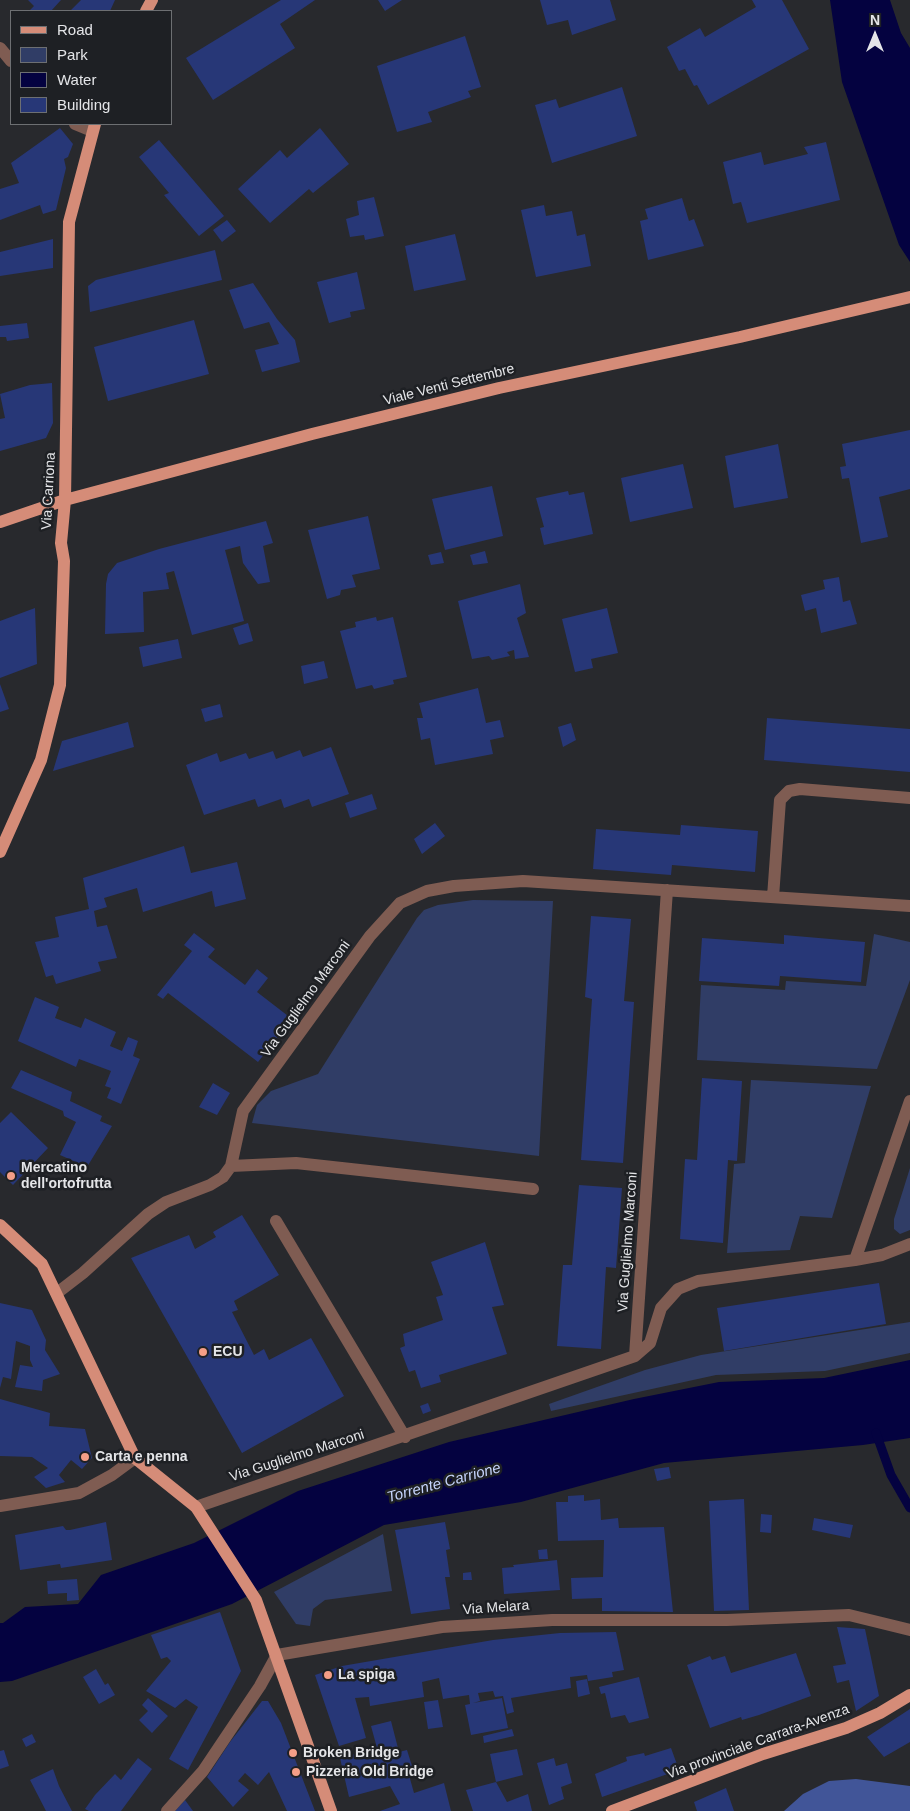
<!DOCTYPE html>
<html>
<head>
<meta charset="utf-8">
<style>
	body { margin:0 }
	#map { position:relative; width:910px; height:1811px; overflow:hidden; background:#28292d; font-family:Helvetica,sans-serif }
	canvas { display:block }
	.legend { position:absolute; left:10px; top:10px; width:162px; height:115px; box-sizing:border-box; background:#1e2024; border:1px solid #6d6f72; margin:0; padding:6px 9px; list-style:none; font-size:15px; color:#e4e5e8 }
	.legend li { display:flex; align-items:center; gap:10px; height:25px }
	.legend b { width:25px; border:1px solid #6d6f72 }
	.north { position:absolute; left:850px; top:10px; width:50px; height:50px; -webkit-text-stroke:4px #1e2024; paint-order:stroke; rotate:0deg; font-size:14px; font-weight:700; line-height:20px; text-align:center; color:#e4e5e8 }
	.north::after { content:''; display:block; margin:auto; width:18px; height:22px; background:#e4e5e8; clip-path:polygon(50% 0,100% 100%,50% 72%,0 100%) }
</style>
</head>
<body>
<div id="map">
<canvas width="910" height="1811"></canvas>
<ul class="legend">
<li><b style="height:6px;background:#d58c78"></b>Road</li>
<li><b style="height:14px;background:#303d66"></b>Park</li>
<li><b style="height:14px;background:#040240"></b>Water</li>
<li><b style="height:14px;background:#273777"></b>Building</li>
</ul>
<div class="north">N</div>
</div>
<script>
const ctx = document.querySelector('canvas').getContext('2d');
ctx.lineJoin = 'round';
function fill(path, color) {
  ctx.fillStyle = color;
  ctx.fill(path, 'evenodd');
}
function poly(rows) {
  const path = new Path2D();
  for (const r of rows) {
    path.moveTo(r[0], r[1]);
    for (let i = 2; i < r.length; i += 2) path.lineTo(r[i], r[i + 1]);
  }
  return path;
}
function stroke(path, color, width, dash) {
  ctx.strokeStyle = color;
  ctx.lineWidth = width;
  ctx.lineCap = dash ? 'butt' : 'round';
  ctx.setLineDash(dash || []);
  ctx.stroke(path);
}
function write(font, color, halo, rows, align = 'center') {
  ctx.font = font + ' Helvetica,sans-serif';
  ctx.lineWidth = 5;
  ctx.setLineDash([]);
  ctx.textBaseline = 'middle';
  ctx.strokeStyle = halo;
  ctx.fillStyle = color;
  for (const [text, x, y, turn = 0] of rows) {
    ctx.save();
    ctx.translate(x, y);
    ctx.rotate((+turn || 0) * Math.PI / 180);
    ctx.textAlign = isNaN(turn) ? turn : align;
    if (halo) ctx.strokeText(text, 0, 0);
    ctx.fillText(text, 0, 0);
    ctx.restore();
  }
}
fill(poly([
	[473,900,553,901,539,1156,252,1123,257,1105,271,1091,318,1074,417,918,424,910,438,905],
	[874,934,910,942,910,980,877,1069,697,1060,701,985,785,990,786,981,866,986],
	[751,1080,871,1086,832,1218,800,1216,790,1250,727,1253,734,1164,745,1163],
	[910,1168,910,1230,900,1234,894,1229,894,1219],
	[910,1322,910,1353,825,1371,716,1375,551,1411,549,1404,645,1370,701,1355],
	[383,1534,392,1591,325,1600,313,1609,310,1626,296,1624,274,1592]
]), '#303d66');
fill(poly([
	[856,1779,910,1786,910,1811,784,1811,803,1794,829,1781]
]), '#415598');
fill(poly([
	[830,0,890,0,901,33,910,48,910,262,899,245,842,82],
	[910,1360,910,1438,863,1445,664,1463,521,1502,384,1525,232,1604,12,1681,0,1682,0,1623,3,1623,25,1607,78,1604,101,1575,194,1543,298,1491,449,1442,634,1399,719,1382,824,1378]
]), '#040240');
stroke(poly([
	[876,1433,891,1475,910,1508]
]), '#040240', 9);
fill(poly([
	[28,0,61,0,51,11,29,11,34,6],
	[81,0,115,0,110,11,70,11],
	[281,0,315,0,280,24,295,48,213,100,186,58],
	[378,0,402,0,385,11],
	[540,0,610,0,616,20,572,35,568,20,547,25],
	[752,0,782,0,809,49,708,105,697,85,694,86,685,69,679,71,667,47,700,28,705,37,756,7],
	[465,36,481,87,468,91,471,97,428,112,432,122,397,132,377,66],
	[622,87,637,136,552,163,535,105,556,99,559,108],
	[60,128,73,144,68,157,64,159,66,168,56,210,43,214,40,205,0,220,0,189,19,183,11,163],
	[320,128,349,164,313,193,309,189,270,223,238,189,280,150,287,158],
	[159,140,224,216,199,236,164,195,169,193,139,157],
	[826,142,840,200,747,223,741,202,733,204,723,162,761,152,764,165,808,154,804,147],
	[374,197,384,236,365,240,364,235,350,237,346,219,359,215,357,201],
	[682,198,689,221,694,219,704,246,648,260,640,221,648,219,645,209],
	[544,205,546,216,572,211,577,236,585,234,591,266,536,277,521,210],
	[227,220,236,231,222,242,213,230],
	[455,234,466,280,414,291,405,246],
	[53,239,53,268,0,276,0,252],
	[215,250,222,280,90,312,88,286,96,280],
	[357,272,365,309,350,312,351,317,329,323,317,282],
	[253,283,277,319,295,340,300,362,262,372,255,350,279,344,269,322,244,329,229,290],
	[194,320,209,374,108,401,94,347],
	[27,323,29,338,7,341,6,337,0,337,0,326],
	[52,383,53,423,46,438,0,451,0,419,5,418,0,394,30,385],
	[910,430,910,489,879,497,888,537,861,543,849,478,842,479,840,467,846,466,842,444],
	[778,444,788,498,734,508,725,456],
	[683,464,693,508,630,522,621,478],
	[492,486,503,536,445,550,432,499],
	[568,491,569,495,584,492,593,534,544,545,540,528,544,527,536,498],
	[368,516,380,569,352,575,356,587,341,590,340,595,327,599,308,530],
	[266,521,273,543,263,546,270,582,258,584,243,563,240,546,225,550,244,621,192,635,174,571,166,573,169,589,143,592,144,632,105,634,106,584,108,574,117,563,159,549],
	[485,551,488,563,473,565,470,555],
	[441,552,444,563,431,565,428,555],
	[839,577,843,602,850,600,857,624,821,633,816,608,805,611,801,595,825,589,823,580],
	[520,584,526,613,517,618,529,657,515,659,514,650,507,652,510,656,492,660,489,656,472,659,458,601],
	[35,608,37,664,0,678,0,621],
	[607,608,618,653,591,659,593,668,575,672,562,619],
	[376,617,377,621,393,617,407,677,393,680,394,684,374,689,372,685,356,689,340,631,356,627,355,622],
	[248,623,253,641,239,645,233,628],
	[178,639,182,658,143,667,139,647],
	[324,661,328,678,304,684,301,666],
	[0,684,9,709,0,712],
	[478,688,486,723,500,720,504,737,490,740,493,754,435,765,430,738,421,740,417,718,423,718,419,703],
	[220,704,223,717,205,722,201,709],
	[767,718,910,729,910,772,764,760],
	[128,722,134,747,53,771,62,741],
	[571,723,576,740,563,747,558,727],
	[331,747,349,794,312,807,309,799,284,808,281,799,258,807,255,799,204,815,186,765,217,753,220,762,246,753,249,759,273,751,276,759,300,750,303,757],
	[372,794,377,809,350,818,345,803],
	[435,823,445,836,422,854,414,839],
	[681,825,758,831,755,872,672,865,671,875,593,869,596,829,680,835],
	[184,846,191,873,237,862,246,899,215,907,212,891,143,912,137,888,104,898,107,907,94,911,97,927,107,925,117,958,98,962,101,971,56,984,53,975,46,977,35,942,59,937,55,917,89,909,83,878],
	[591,916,631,919,624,1001,634,1002,623,1163,581,1160,592,999,585,997],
	[194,933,215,949,208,957,245,985,257,969,268,978,257,992,292,1019,258,1062,168,993,163,999,157,995,192,951,184,945],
	[784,935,865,942,861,982,780,976,779,986,699,981,702,938,784,944],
	[35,997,59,1007,55,1018,81,1028,85,1018,116,1032,110,1046,122,1051,128,1037,138,1041,133,1056,140,1059,121,1104,107,1098,111,1088,105,1086,111,1071,79,1059,76,1067,18,1041],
	[21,1070,72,1092,70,1101,102,1116,100,1121,112,1126,87,1167,60,1155,76,1122,64,1116,63,1111,11,1088],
	[702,1078,742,1081,737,1161,728,1160,723,1243,680,1239,685,1159,697,1160],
	[213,1083,230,1093,217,1115,199,1107],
	[11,1112,48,1148,13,1185,0,1172,0,1123],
	[579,1185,622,1188,616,1268,606,1267,601,1349,557,1346,563,1265,572,1265],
	[242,1215,279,1275,234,1301,238,1310,232,1312,254,1355,264,1349,269,1360,311,1338,344,1396,242,1453,131,1258,189,1235,195,1249,216,1237,213,1232],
	[485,1242,504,1305,492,1307,507,1354,439,1375,441,1382,421,1388,415,1370,409,1372,400,1348,405,1346,403,1334,443,1320,436,1297,443,1295,431,1262],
	[879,1283,886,1324,724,1351,717,1308],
	[0,1303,32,1310,46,1340,45,1350,60,1374,43,1380,42,1391,15,1387,20,1365,33,1367,30,1360,30,1346,16,1341,11,1379,3,1377,0,1388],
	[0,1399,50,1413,49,1426,85,1429,92,1458,82,1469,71,1460,59,1475,65,1482,46,1488,34,1477,48,1468,32,1457,0,1456],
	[428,1403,431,1411,423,1414,420,1406],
	[669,1467,671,1478,657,1481,654,1469],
	[584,1495,584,1501,600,1499,601,1520,618,1518,619,1528,664,1527,673,1612,602,1611,602,1598,572,1599,571,1578,603,1577,604,1540,558,1541,556,1502,568,1502,568,1496],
	[744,1499,749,1610,714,1611,709,1501],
	[761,1514,772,1515,771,1533,760,1532],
	[814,1518,853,1525,850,1538,812,1530],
	[106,1522,112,1560,61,1568,60,1564,20,1570,15,1535,63,1526,66,1530,70,1530],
	[445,1522,450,1549,446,1550,450,1577,445,1577,450,1609,411,1614,395,1530],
	[547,1549,548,1559,539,1559,538,1550],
	[557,1560,560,1590,504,1594,502,1568,514,1567,513,1565],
	[471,1572,472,1580,463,1580,463,1573],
	[77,1579,79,1600,67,1601,67,1593,48,1594,47,1581],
	[220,1612,241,1671,188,1770,169,1759,198,1707,186,1699,175,1708,146,1691,171,1661,167,1657,161,1659,151,1635],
	[837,1627,865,1629,879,1696,856,1711,849,1680,837,1683,833,1666,846,1664],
	[616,1632,624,1670,612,1672,613,1677,588,1681,587,1675,570,1677,571,1688,511,1698,514,1712,507,1714,503,1696,495,1697,493,1691,478,1693,480,1701,473,1703,502,1698,508,1728,471,1735,465,1705,470,1704,469,1695,443,1699,439,1678,422,1682,424,1697,370,1706,369,1697,355,1698,366,1738,339,1746,315,1675,342,1666,493,1640,560,1633],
	[796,1653,811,1696,759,1715,742,1720,741,1717,710,1728,687,1665,710,1656,712,1660,725,1656,731,1673],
	[96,1669,105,1685,108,1683,115,1695,99,1704,83,1677],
	[639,1677,649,1718,629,1723,625,1715,611,1718,605,1693,601,1694,599,1687],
	[587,1679,590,1694,578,1697,576,1681],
	[148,1698,168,1716,152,1733,139,1720,148,1711,142,1705],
	[438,1700,443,1727,428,1729,424,1702],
	[262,1701,268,1701,281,1723,315,1811,287,1811,269,1772,258,1785,245,1773,238,1781,249,1790,233,1807,207,1777,230,1742],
	[910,1709,910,1742,884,1757,867,1737],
	[391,1721,399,1752,407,1750,412,1766,407,1768,414,1793,444,1783,451,1811,380,1811,400,1804,390,1786,349,1797,340,1758,377,1748,371,1726],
	[512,1729,514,1736,484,1743,483,1736],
	[32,1734,36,1742,26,1747,22,1739],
	[671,1748,679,1770,602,1797,595,1774,627,1761,626,1757,644,1753,645,1756],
	[517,1749,523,1775,496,1782,490,1754],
	[4,1750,9,1766,0,1769,0,1751],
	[138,1758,152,1769,121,1811,89,1811,85,1809,95,1795,115,1774,121,1780],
	[554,1758,556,1766,567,1763,572,1783,561,1787,564,1799,549,1805,537,1763],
	[53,1769,59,1786,72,1811,46,1811,30,1780],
	[496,1782,507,1802,528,1794,532,1811,473,1811,466,1790],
	[726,1788,734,1811,697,1811,694,1802],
	[185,1800,193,1811,175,1811]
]), '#273777');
stroke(poly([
	[0,48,11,61],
	[75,124,92,131],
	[773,897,780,800,789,791,800,789,910,798],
	[231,1166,296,1163,533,1189],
	[276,1221,405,1437],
	[855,1260,910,1101],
	[57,1293,83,1273,148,1214,166,1202,210,1185,223,1177,231,1166,243,1111,370,936,400,903,427,891,454,886,523,881,910,906],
	[635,1356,667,890],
	[0,1506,79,1493,112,1475,135,1458],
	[196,1507,635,1356,650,1343,661,1308,678,1289,698,1281,855,1260,882,1255,910,1244],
	[167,1811,203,1771,260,1686,277,1655,442,1627,552,1620,727,1620,849,1615,910,1630]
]), '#7f5c52', 12);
stroke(poly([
	[146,11,152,0],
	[0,522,65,500,312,434,499,388,740,337,910,297],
	[0,852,41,760,60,685,64,561,61,543,65,500,69,222,95,124],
	[0,1225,42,1264,135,1458,196,1507,256,1600,331,1811],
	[612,1811,763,1754,846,1728,880,1713,910,1695]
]), '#d58c78', 12);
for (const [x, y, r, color] of [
	[11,1176,5,"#f49e87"],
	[203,1352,5,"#f49e87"],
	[85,1457,5,"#f49e87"],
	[328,1675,5,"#f49e87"],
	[293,1753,5,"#f49e87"],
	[296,1772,5,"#f49e87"]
]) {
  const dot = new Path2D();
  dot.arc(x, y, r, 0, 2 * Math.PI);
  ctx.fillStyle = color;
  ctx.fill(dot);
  stroke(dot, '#1e2024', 2);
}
write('14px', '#e4e5e8', '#1e2024', [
	["Viale Venti Settembre",449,385,-14],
	["Via Carriona",49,491,-87],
	["Via Guglielmo Marconi",306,999,-54],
	["Via Guglielmo Marconi",628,1242,-86],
	["Via Guglielmo Marconi",297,1456,-18],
	["Via Melara",496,1608,-4],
	["Via provinciale Carrara-Avenza",758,1742,-20]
]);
write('bold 14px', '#e4e5e8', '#1e2024', [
	["Mercatino",21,1168],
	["dell'ortofrutta",21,1184],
	["ECU",213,1352],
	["Carta e penna",95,1457],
	["La spiga",338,1675],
	["Broken Bridge",303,1753],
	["Pizzeria Old Bridge",306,1772]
], 'left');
write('italic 15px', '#c6d4fb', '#1e2024', [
	["Torrente Carrione",444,1483,-15]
]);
</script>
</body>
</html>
